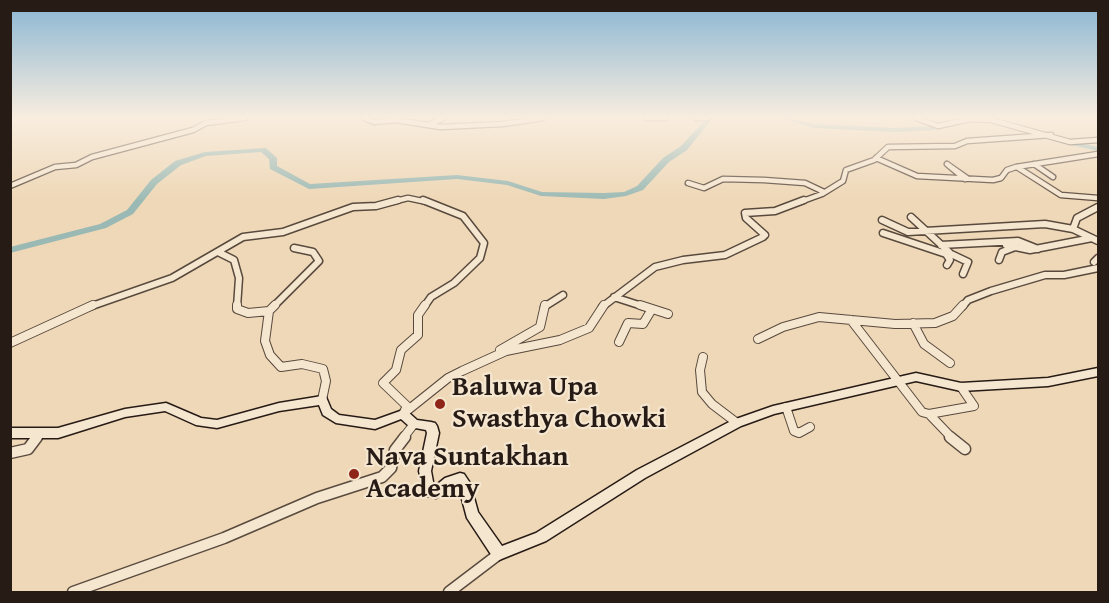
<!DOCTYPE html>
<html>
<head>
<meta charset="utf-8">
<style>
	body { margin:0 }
	#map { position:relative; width:1109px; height:603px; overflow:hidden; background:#efd8b7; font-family:"Gentium Book Plus",serif }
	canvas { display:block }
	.frame { position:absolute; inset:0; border:12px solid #271b16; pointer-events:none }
</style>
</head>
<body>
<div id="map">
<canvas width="1109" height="603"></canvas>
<div class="frame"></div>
</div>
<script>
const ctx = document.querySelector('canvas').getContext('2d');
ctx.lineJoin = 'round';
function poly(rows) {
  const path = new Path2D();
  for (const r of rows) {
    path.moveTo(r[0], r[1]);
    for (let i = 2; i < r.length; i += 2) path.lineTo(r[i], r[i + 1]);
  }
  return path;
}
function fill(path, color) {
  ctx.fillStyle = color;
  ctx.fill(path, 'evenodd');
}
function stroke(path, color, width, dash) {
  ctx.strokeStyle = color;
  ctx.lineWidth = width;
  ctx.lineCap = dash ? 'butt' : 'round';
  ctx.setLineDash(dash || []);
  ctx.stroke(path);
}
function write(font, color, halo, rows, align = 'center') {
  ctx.font = font + ' "Gentium Book Plus",serif';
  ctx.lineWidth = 4.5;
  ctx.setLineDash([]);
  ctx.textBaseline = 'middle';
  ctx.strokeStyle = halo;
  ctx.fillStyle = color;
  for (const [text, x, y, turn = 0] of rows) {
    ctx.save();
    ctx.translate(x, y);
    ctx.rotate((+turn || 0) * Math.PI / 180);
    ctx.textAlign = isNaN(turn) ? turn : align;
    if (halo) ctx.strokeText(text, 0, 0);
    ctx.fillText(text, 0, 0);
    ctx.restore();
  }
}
fill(poly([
	[707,118,713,118,687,150,669,162,643,190,626,196,604,199,541,196,507,185,457,179,309,189,270,169,269,159,261,152,206,156,181,165,157,184,133,214,106,228,10,253,10,247,100,224,127,210,151,180,175,161,205,152,266,148,277,158,277,166,310,184,457,175,508,181,542,192,604,193,624,192,637,186,663,158,681,146,707,118],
	[781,118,790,118,814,124,895,128,933,126,971,118,977,119,933,130,895,132,814,128,781,118],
	[1062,139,1098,147,1098,151,1062,143,1062,139]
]), '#9ab9b4');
const streetFar3 = poly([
	[364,118,374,122,396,120,440,127,503,124,543,118],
	[647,118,666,118],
	[696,118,708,118],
	[916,118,938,126,970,119,991,120,1070,142,1098,140],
	[429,125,443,118],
	[876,158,917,176,993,180,1001,178,1007,170,1016,167,1098,154],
	[1034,164,1053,177],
	[1017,167,1061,195,1098,198],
	[965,179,947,164,967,178],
	[688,183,704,188,723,179,764,180,805,183,824,192],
	[10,186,55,167,76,165,92,157,193,130,206,123,245,118],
	[392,202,408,198,427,202],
	[800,202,822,194,843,181,846,170,874,160,888,147,955,146,967,141,1051,135]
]);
const streetFar2 = poly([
	[423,200,463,216,484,243,480,258,454,283,431,297,424,307],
	[911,217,949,252,946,254,950,260,947,265],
	[882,220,908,232,1045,224,1073,229,1098,241],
	[1073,229,1077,218,1098,207],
	[883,233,946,254],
	[941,245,1018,241,1038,249],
	[1006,245,1030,250,1092,238],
	[220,253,234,260,239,278,237,307],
	[949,253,968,262,963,274],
	[999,260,1002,252,1015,247],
	[1094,262,1098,258],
	[614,297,645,307],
	[89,307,172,278,243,237,283,232,353,207,376,206,398,200],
	[273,307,319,261,313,252,294,248],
	[544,307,563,295],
	[602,307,655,267,683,260,725,255,763,237,765,235,746,218,745,213,775,211,804,200],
	[962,307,968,300,991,291,1045,275,1064,275,1098,268]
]);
const streetFar1 = poly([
	[237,305,237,309,248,313,269,311],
	[275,305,269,311,265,341,270,355,281,367,302,364,323,369,326,381,322,400],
	[640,305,668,314],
	[851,320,922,412,929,414,952,438],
	[913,323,924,344,950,363],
	[758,339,783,327,819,317,895,324,935,323,953,316,963,305],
	[619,342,628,323,643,324,652,309],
	[10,343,93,305],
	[500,350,540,327,545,305],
	[703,357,700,370,702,392,712,404,737,423],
	[786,407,794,431,799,433,810,427],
	[404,412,407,406,383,383,396,370,401,350,418,335,418,315,425,305],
	[403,414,448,378,462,371,506,351,560,340,589,328,604,305],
	[929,414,974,406,961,387],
	[36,438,39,435],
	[403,438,414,424]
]);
const street = poly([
	[950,437,965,449],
	[10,453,28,449,37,437],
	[73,592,224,538,317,498,382,477,391,468,395,450,405,437],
	[449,592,499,554]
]);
const secondary = poly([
	[1098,368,1098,376,1048,386,961,391,916,381,774,414,741,426,645,478,546,541,499,560,494,559,467,518,458,484,436,498,424,495,419,471,427,433,426,430,410,427,401,419,375,429,336,423,323,415,319,405,279,411,217,428,196,425,165,411,125,417,58,438,10,438,10,428,58,428,125,409,166,403,201,418,217,420,279,403,322,396,326,397,331,409,339,415,375,420,403,410,407,411,417,420,431,422,435,423,437,426,439,433,431,471,434,487,445,478,460,473,464,474,470,483,478,512,502,546,536,533,637,470,733,420,773,406,916,373,961,383,1048,378,1098,368]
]);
stroke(streetFar3, '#594a3e', 7);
stroke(streetFar2, '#594a3e', 9);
stroke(streetFar1, '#594a3e', 10);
stroke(street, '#594a3e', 13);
stroke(secondary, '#271b16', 3);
stroke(streetFar3, '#f5e6d0', 4.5);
stroke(streetFar2, '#f5e6d0', 6);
stroke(streetFar1, '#f5e6d0', 8);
stroke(street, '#f5e6d0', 10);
fill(secondary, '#f5e6d0');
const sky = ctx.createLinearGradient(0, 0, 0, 202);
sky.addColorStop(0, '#89b6d3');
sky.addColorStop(0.58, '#f8eddf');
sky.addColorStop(1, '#f8eddf00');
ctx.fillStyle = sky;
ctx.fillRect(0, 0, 1109, 202);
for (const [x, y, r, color] of [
	[440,404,6,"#8f2418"],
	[354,474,6,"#8f2418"]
]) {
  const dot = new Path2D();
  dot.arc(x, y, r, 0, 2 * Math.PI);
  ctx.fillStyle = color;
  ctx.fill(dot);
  stroke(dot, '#f5e6d0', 2);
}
write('bold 28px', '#271b16', '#f5e6d0', [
	["Baluwa Upa",452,388],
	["Swasthya Chowki",452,420],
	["Nava Suntakhan",366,458],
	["Academy",366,490]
], 'left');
</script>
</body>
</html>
